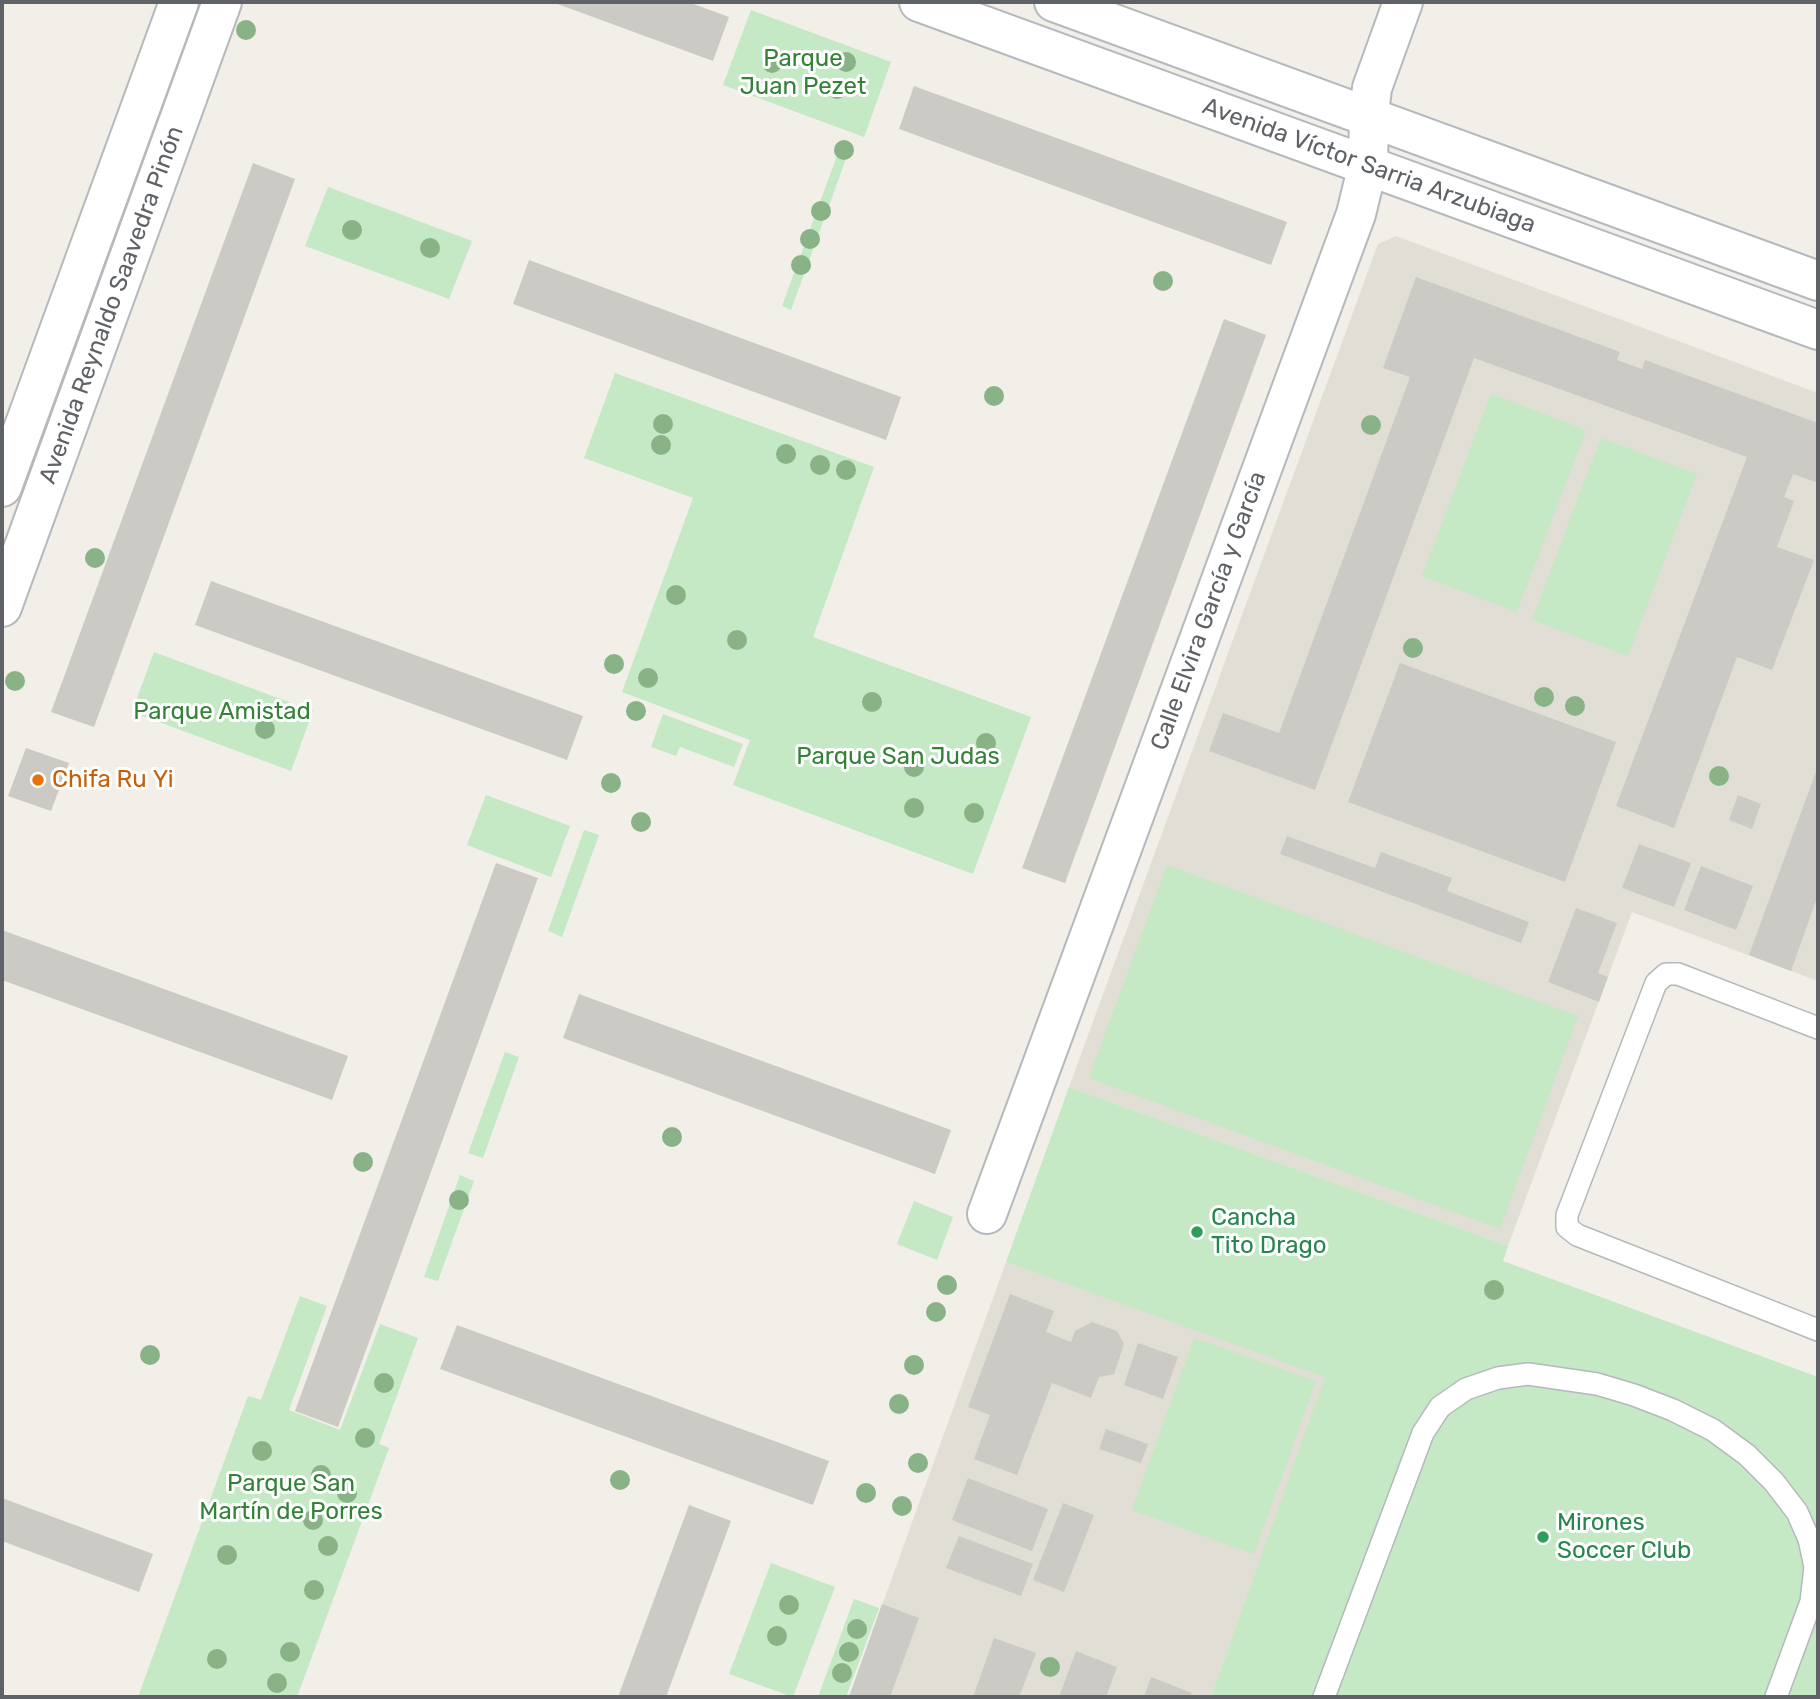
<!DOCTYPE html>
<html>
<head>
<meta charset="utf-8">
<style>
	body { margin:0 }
	#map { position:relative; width:1820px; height:1699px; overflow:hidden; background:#f1efe8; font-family:Rubik,sans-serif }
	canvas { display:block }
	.frame { position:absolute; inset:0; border:4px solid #5f6368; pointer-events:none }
</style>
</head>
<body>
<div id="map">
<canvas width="1820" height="1699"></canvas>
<div class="frame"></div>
</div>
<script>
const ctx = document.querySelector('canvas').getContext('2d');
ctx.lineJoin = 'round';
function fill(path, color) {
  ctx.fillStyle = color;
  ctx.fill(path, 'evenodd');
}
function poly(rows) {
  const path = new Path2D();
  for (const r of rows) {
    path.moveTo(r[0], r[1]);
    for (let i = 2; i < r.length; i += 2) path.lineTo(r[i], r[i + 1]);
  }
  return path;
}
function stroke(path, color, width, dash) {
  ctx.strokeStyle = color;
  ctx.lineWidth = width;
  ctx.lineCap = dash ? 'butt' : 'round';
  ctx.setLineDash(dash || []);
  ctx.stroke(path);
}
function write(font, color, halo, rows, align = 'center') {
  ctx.font = font + ' Rubik,sans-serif';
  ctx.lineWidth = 6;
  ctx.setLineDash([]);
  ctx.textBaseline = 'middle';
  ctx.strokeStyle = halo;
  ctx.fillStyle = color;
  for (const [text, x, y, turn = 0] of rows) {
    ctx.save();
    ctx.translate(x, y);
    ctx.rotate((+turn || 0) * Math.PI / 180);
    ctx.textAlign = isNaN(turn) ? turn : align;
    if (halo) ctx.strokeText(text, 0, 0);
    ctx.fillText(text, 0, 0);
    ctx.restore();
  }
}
fill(poly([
	[1396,236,1818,393,1818,981,1632,912,1508,1246,1069,1087,1378,244],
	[1006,1262,1326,1376,1211,1697,849,1697]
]), '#e1ded6');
fill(poly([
	[751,10,891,62,864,137,723,85],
	[842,142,851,145,791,310,782,306],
	[328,187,472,241,449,299,305,246],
	[615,373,874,467,813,637,1031,717,973,874,733,785,750,740,622,692,693,498,584,458],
	[1491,394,1586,430,1517,612,1422,576],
	[1601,438,1697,474,1628,656,1532,620],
	[154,652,313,711,291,771,132,712],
	[663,714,743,744,734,767,680,747,676,756,651,747],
	[486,795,570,826,551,877,467,845],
	[584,830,599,835,562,937,548,931],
	[1167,865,1578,1016,1500,1229,1089,1078],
	[505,1052,519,1057,483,1158,468,1153],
	[1069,1087,1508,1246,1503,1261,1818,1377,1818,1697,1211,1697,1325,1377,1006,1262],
	[460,1175,474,1181,438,1281,424,1277],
	[914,1201,953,1217,937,1260,897,1244],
	[300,1296,327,1306,289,1410,340,1430,380,1324,418,1338,379,1444,389,1448,297,1697,138,1697,248,1396,261,1400],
	[1194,1338,1316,1381,1254,1554,1132,1510],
	[771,1563,835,1587,793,1697,729,1674],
	[854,1599,879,1608,846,1697,818,1697]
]), '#c5e8c5');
fill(poly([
	[552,2,688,2,729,17,713,61],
	[914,86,1287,222,1271,265,899,129],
	[253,163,295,179,94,727,51,712],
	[529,260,901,397,886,440,513,304],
	[1416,277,1620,352,1617,360,1642,369,1645,360,1818,423,1818,483,1793,474,1784,497,1794,501,1777,547,1814,560,1772,670,1737,657,1674,828,1616,806,1747,457,1474,358,1315,790,1209,751,1223,713,1279,733,1410,377,1383,368],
	[1224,319,1266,335,1065,883,1022,868],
	[211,581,583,716,567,760,195,625],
	[1400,663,1616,742,1565,882,1348,802],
	[26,748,69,763,51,811,8,796],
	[1818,766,1818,895,1791,971,1749,955],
	[1738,795,1761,804,1752,829,1729,820],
	[1287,836,1375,868,1381,852,1452,878,1447,891,1529,922,1521,943,1280,854],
	[1639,844,1691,863,1674,907,1622,888],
	[496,863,538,878,338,1427,295,1411],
	[1701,866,1753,886,1736,930,1684,910],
	[1576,908,1617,923,1598,973,1608,977,1599,1002,1548,982],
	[2,930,348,1056,332,1100,2,980],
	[579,994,951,1130,935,1174,563,1038],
	[1010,1294,1054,1311,1046,1332,1071,1342,1075,1331,1092,1322,1117,1331,1124,1344,1114,1374,1099,1377,1091,1398,1052,1383,1017,1475,974,1459,990,1415,968,1407],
	[457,1325,829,1461,813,1505,440,1369],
	[1138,1343,1178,1357,1163,1399,1124,1385],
	[1106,1429,1148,1444,1141,1463,1099,1449],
	[968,1478,1048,1509,1032,1551,952,1520],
	[2,1498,153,1554,139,1592,2,1541],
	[1063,1503,1094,1515,1064,1592,1033,1580],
	[689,1505,731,1521,666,1697,618,1697],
	[959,1536,1033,1564,1021,1596,946,1568],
	[882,1604,919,1618,890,1697,849,1697],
	[994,1638,1036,1653,1019,1697,973,1697],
	[1076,1651,1117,1667,1106,1697,1059,1697],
	[1151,1677,1192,1693,1190,1697,1144,1697]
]), '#cccac5');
const service = poly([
	[1818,1028,1678,974,1666,974,1656,983,1567,1215,1567,1227,1577,1235,1818,1330],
	[1324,1697,1423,1433,1440,1407,1466,1389,1498,1378,1528,1374,1597,1384,1634,1395,1673,1410,1713,1430,1747,1455,1774,1482,1797,1512,1809,1539,1815,1567,1811,1602,1776,1697]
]);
const minor = poly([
	[987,1214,1356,214,1368,165,1369,115,1372,88,1403,2]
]);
const tertiary = poly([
	[919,2,1818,330],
	[1054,2,1818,281],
	[2,487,179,2],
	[2,607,222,2]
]);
stroke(service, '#b5b8bc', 24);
stroke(minor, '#b5b8bc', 42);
stroke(tertiary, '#b5b8bc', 42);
stroke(service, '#fff', 21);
stroke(minor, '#fff', 38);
stroke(tertiary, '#fff', 38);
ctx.fillStyle = '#89b387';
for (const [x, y] of [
	[246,30],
	[846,62],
	[772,63],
	[837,89],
	[844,150],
	[821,211],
	[352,230],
	[810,239],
	[430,248],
	[801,265],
	[1163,281],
	[994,396],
	[663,424],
	[1371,425],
	[661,445],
	[786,454],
	[820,465],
	[846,470],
	[95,558],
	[676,595],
	[737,640],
	[1413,648],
	[614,664],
	[648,678],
	[15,681],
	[1544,697],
	[872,702],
	[1575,706],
	[636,711],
	[265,729],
	[986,743],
	[914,767],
	[1719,776],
	[611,783],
	[914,808],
	[974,813],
	[641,822],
	[672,1137],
	[363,1162],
	[459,1200],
	[947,1285],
	[1494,1290],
	[936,1312],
	[150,1355],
	[914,1365],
	[384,1383],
	[899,1404],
	[365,1438],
	[262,1451],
	[918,1463],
	[321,1475],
	[620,1480],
	[347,1493],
	[866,1493],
	[902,1506],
	[313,1520],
	[328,1546],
	[227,1555],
	[314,1590],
	[789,1605],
	[857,1629],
	[777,1636],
	[290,1652],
	[849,1652],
	[217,1659],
	[1050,1667],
	[842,1673],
	[277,1683]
]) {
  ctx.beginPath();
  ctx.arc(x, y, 10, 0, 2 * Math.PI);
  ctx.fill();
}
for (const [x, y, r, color] of [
	[38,780,7,"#e8710a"],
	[1197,1232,7,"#2e9e5b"],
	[1543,1537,7,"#2e9e5b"]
]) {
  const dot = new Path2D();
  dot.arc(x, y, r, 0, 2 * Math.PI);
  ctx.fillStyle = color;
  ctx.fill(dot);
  stroke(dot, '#fff', 2.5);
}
write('24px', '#348238', '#fff', [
	["Parque",803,59],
	["Juan Pezet",803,87],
	["Parque Amistad",222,712],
	["Parque San Judas",898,757],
	["Parque San",291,1484],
	["Martín de Porres",291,1512]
]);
write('24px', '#5f6368', '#fff', [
	["Avenida Víctor Sarria Arzubiaga",1369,166,20],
	["Avenida Reynaldo Saavedra Pinón",112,305,-70],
	["Calle Elvira García y García",1209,611,-70]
]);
write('24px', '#c56008', '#fff', [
	["Chifa Ru Yi",52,780]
], 'left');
write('24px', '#27864d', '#fff', [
	["Cancha",1211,1218],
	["Tito Drago",1211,1246],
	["Mirones",1557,1523],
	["Soccer Club",1557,1551]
], 'left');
</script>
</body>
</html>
